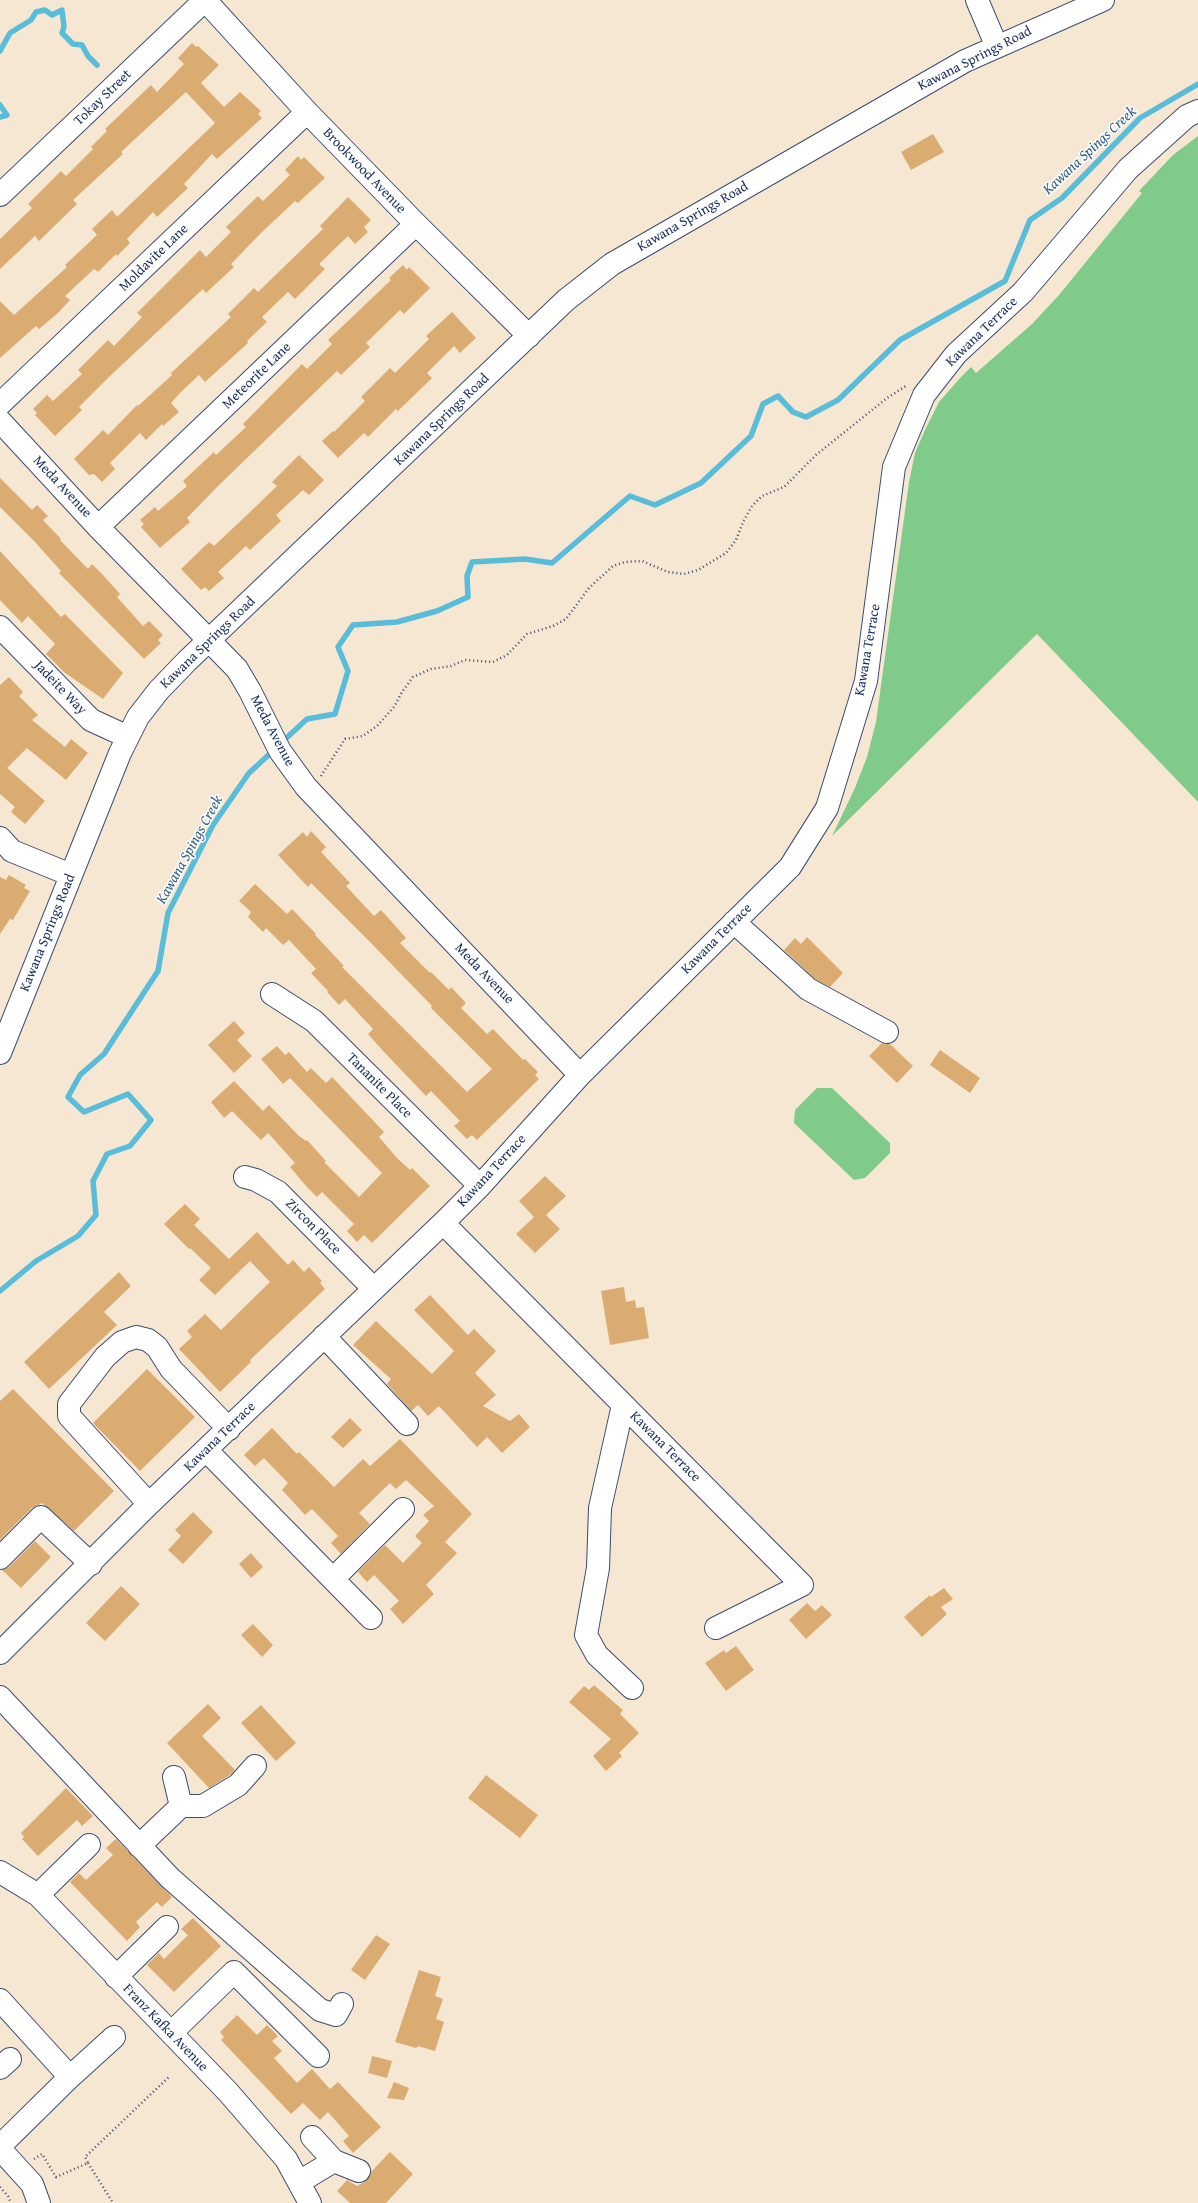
<!DOCTYPE html>
<html>
<head>
<meta charset="utf-8">
<style>
	body { margin:0 }
	canvas { display:block; background:#f6e7d3 }
</style>
</head>
<body>
<canvas width="1198" height="2203"></canvas>
<script>
const ctx = document.querySelector('canvas').getContext('2d');
ctx.lineJoin = 'round';
function fill(path, color) {
  ctx.fillStyle = color;
  ctx.fill(path, 'evenodd');
}
function poly(rows) {
  const path = new Path2D();
  for (const r of rows) {
    path.moveTo(r[0], r[1]);
    for (let i = 2; i < r.length; i += 2) path.lineTo(r[i], r[i + 1]);
  }
  return path;
}
function stroke(path, color, width, dash) {
  ctx.strokeStyle = color;
  ctx.lineWidth = width;
  ctx.lineCap = dash ? 'butt' : 'round';
  ctx.setLineDash(dash || []);
  ctx.stroke(path);
}
function write(font, color, halo, rows, align = 'center') {
  ctx.font = font + ' "Gentium Book Plus",serif';
  ctx.lineWidth = 3;
  ctx.setLineDash([]);
  ctx.textBaseline = 'middle';
  ctx.strokeStyle = halo;
  ctx.fillStyle = color;
  for (const [text, x, y, turn = 0] of rows) {
    ctx.save();
    ctx.translate(x, y);
    ctx.rotate((+turn || 0) * Math.PI / 180);
    ctx.textAlign = isNaN(turn) ? turn : align;
    if (halo) ctx.strokeText(text, 0, 0);
    ctx.fillText(text, 0, 0);
    ctx.restore();
  }
}
fill(poly([
	[1198,136,1198,802,1037,634,832,836,855,788,867,757,876,722,909,482,915,453,925,430,939,402,961,377,971,367,976,373,1032,324,1059,295,1142,193,1139,191,1173,155],
	[817,1088,832,1088,890,1143,890,1153,865,1178,854,1180,794,1123,795,1110]
]), '#80cb89');
stroke(poly([
	[0,51,10,33,31,20,36,12,45,10,52,15,62,10,64,27,62,33,73,44,82,45,88,56,97,65],
	[0,105,7,115,0,117],
	[282,742,307,719,335,714,348,671,338,647,353,625,397,622,437,611,468,597,467,576,472,562,525,559,552,563,630,496,655,505,701,483,751,436,763,404,778,396,793,412,806,417,838,400,900,340,1005,281,1030,220,1062,198,1140,118,1198,84],
	[0,1291,36,1261,78,1236,96,1215,93,1181,107,1154,130,1146,151,1120,128,1094,84,1112,68,1097,80,1075,104,1054,158,971,168,913,213,825,249,773,274,750]
]), '#59bcd8', 5.5);
fill(poly([
	[192,43,196,47,198,46,219,65,201,83,224,107,240,92,261,111,258,114,262,118,217,159,212,154,184,184,188,188,157,217,153,212,127,239,130,243,117,256,116,254,98,272,94,269,65,296,70,300,58,313,39,329,36,326,0,358,0,301,14,315,67,267,65,265,97,235,92,229,112,210,117,217,215,123,186,92,121,152,123,154,73,200,77,204,39,241,35,236,0,269,0,239,32,208,28,204,61,171,66,176,93,149,91,147,107,131,105,129,151,85,157,92,184,64,178,58],
	[933,134,944,152,911,170,901,152],
	[298,156,301,160,304,157,325,178,298,203,295,201,260,234,231,264,234,267,206,293,203,289,110,376,79,407,82,410,55,436,35,415,37,413,33,409,47,395,53,401,82,374,78,370,108,340,114,346,142,317,137,313,200,250,206,257,231,232,226,227,258,196,263,201,290,175,285,170],
	[348,197,371,220,364,227,368,232,355,244,348,236,319,264,325,269,295,299,288,292,262,317,267,322,247,341,248,343,205,382,199,375,179,394,171,403,179,412,163,426,162,424,146,440,140,433,110,463,115,469,102,482,94,474,89,475,74,459,103,430,108,435,137,405,138,406,172,375,171,373,231,317,228,314,254,288,258,292,323,229,320,226],
	[403,265,407,270,409,267,430,288,404,314,400,310,366,343,370,347,341,375,337,371,217,487,187,518,190,522,160,548,141,527,144,524,140,520,155,507,158,511,187,486,183,481,214,452,216,455,246,427,243,424,302,364,307,369,332,344,328,340,391,280,389,278],
	[452,312,476,338,460,353,454,346,427,373,432,378,398,411,396,409,368,437,364,433,338,458,322,441,333,431,334,432,365,401,361,397,390,368,395,373,429,339,426,336],
	[299,455,324,480,309,495,303,490,276,515,281,521,250,550,246,546,218,572,224,578,209,591,205,587,201,590,181,569,209,542,214,546,249,513,277,486,272,482],
	[0,478,32,510,37,505,48,516,43,520,61,539,60,540,88,569,92,564,103,575,120,594,117,597,143,626,149,621,163,635,158,640,161,643,144,659,59,573,61,571,34,541,0,507],
	[0,551,61,617,65,614,123,673,103,699,65,673,46,654,55,644,28,616,22,623,0,600],
	[9,677,23,692,19,696,38,715,32,720,65,747,71,739,88,753,66,780,27,748,7,768,45,801,25,824,11,812,15,807,0,794,0,685],
	[311,831,326,847,321,852,350,883,346,886,374,916,381,910,392,922,406,938,400,943,430,973,431,972,449,990,451,987,466,1003,461,1008,487,1034,493,1029,523,1060,525,1059,538,1072,535,1075,539,1079,477,1140,472,1135,467,1139,454,1126,460,1121,431,1091,426,1096,384,1052,368,1034,373,1029,345,999,339,1005,327,992,328,991,311,973,316,969,289,940,283,945,266,928,263,932,248,917,251,912,239,901,255,884,287,914,292,909,316,934,315,935,344,966,342,967,467,1092,492,1069,431,1008,432,1006,371,943,311,883,308,887,278,855,303,832,307,837],
	[9,875,26,885,24,888,30,891,13,920,10,919,0,934,0,877,6,880],
	[807,937,843,973,830,987,815,979,784,950,795,938,801,944],
	[234,1021,245,1033,237,1040,252,1056,234,1073,208,1045],
	[882,1043,890,1044,913,1066,897,1083,869,1056],
	[277,1046,285,1055,289,1052,307,1072,311,1068,326,1083,332,1077,384,1132,379,1137,397,1158,410,1170,412,1168,430,1186,372,1243,364,1235,357,1242,347,1231,354,1224,322,1192,317,1197,307,1187,290,1167,295,1163,268,1133,261,1140,232,1111,224,1118,211,1102,234,1081,263,1111,269,1105,299,1136,306,1141,307,1140,326,1161,324,1162,359,1197,382,1173,290,1078,283,1084,261,1059],
	[940,1050,980,1078,970,1093,930,1065],
	[545,1176,566,1196,546,1215,560,1229,535,1253,516,1234,534,1217,519,1201],
	[185,1204,200,1219,194,1225,229,1259,257,1232,288,1265,293,1260,304,1272,309,1267,322,1281,320,1283,325,1289,250,1360,251,1362,220,1392,179,1349,192,1337,187,1331,205,1314,221,1330,270,1282,250,1261,215,1295,199,1280,211,1268,190,1248,189,1249,164,1224],
	[119,1272,131,1286,104,1312,117,1325,49,1389,24,1362],
	[624,1287,626,1302,635,1300,636,1308,644,1307,649,1338,610,1345,601,1291],
	[430,1295,468,1335,474,1329,496,1351,475,1373,496,1395,483,1406,510,1421,519,1414,530,1427,502,1453,487,1437,477,1447,439,1406,428,1416,418,1405,411,1411,387,1384,391,1379,353,1345,376,1321,432,1374,454,1351,414,1310],
	[147,1369,195,1417,140,1471,93,1423],
	[13,1389,114,1491,74,1531,42,1503,32,1508,0,1540,0,1401],
	[350,1418,362,1430,343,1448,331,1437],
	[272,1428,297,1454,299,1452,334,1487,363,1459,370,1466,400,1439,472,1514,445,1542,457,1553,426,1585,434,1594,403,1624,390,1609,399,1601,374,1575,367,1582,358,1572,385,1545,403,1563,422,1543,415,1536,429,1521,423,1515,434,1506,406,1480,396,1489,390,1483,359,1513,370,1524,341,1554,331,1543,338,1536,312,1509,305,1515,295,1504,282,1490,288,1483,264,1458,255,1466,244,1455],
	[193,1512,213,1532,183,1564,168,1550,181,1536,175,1530],
	[35,1541,51,1557,21,1588,2,1570,9,1567],
	[251,1553,263,1567,251,1578,239,1564],
	[121,1586,140,1604,105,1641,86,1623],
	[944,1588,953,1599,941,1607,947,1614,922,1637,904,1617,930,1595,931,1597],
	[807,1603,815,1611,822,1605,832,1615,806,1639,789,1620],
	[253,1624,273,1645,262,1657,241,1635],
	[736,1646,754,1670,726,1691,705,1663,724,1650,726,1653],
	[594,1685,623,1710,620,1714,639,1733,619,1753,622,1756,606,1771,593,1756,611,1739,569,1702,584,1686,589,1690],
	[208,1704,221,1718,202,1736,235,1770,230,1775,209,1788,167,1743],
	[261,1705,296,1743,276,1761,241,1723],
	[486,1775,538,1815,520,1838,468,1798],
	[66,1788,93,1816,82,1826,77,1820,38,1856,22,1839,24,1837,21,1833],
	[116,1839,172,1897,162,1907,157,1902,136,1922,140,1927,127,1941,70,1882,79,1873,86,1880,113,1855,106,1848],
	[193,1918,221,1946,174,1992,147,1965,159,1953,164,1959,188,1935,181,1929],
	[376,1935,390,1944,365,1980,351,1970],
	[419,1970,441,1977,435,1996,443,1999,436,2019,444,2022,435,2051,418,2046,416,2048,395,2042],
	[237,2015,257,2035,267,2025,278,2036,272,2041,282,2051,274,2058,297,2083,312,2069,330,2089,338,2082,381,2127,353,2153,343,2141,349,2136,328,2112,320,2120,303,2103,291,2114,221,2040,224,2037,220,2032],
	[372,2056,392,2061,387,2078,368,2073],
	[394,2082,409,2088,404,2100,387,2098],
	[390,2152,413,2174,386,2203,350,2203,337,2191,347,2180,357,2186,366,2181,371,2172]
]), '#daac72');
const minor = poly([
	[205,0,307,112,416,224,529,336],
	[977,0,997,47],
	[0,195,205,0],
	[0,404,307,112],
	[0,421,98,527,237,669,250,691,280,751,306,787,580,1075],
	[98,527,416,224],
	[0,627,91,720,128,737],
	[0,838,12,851,71,875],
	[734,922,808,989,887,1032],
	[272,994,314,1021,480,1186],
	[0,1053,120,753,138,717,159,690,187,661,566,300,612,264,965,61,1103,0],
	[245,1177,256,1180,278,1192,373,1288],
	[443,1223,802,1585,716,1628],
	[324,1336,407,1424],
	[623,1405,600,1508,598,1568,586,1635,597,1655,632,1688],
	[207,1451,371,1618],
	[149,1504,69,1416,69,1404,105,1357,122,1342,136,1337,148,1340,157,1347,171,1369,229,1429],
	[0,1558,41,1517,91,1564],
	[333,1579,403,1509],
	[0,1653,149,1504,443,1223,480,1186,580,1075,790,867,827,808,866,681,894,467,924,395,956,354,1023,292,1128,169,1187,116,1198,111],
	[0,1697,170,1878,320,2010,336,2015,342,2004],
	[181,1806,203,1806,238,1785,255,1766],
	[139,1846,181,1806,174,1777],
	[0,1872,38,1895,228,2092,286,2159,310,2203],
	[38,1895,89,1845],
	[116,1977,167,1927],
	[0,2000,70,2077,114,2037],
	[171,2033,234,1972,318,2056],
	[0,2068,10,2059],
	[0,2146,70,2077],
	[0,2149,32,2184,39,2203],
	[334,2161,359,2171],
	[299,2182,334,2161,312,2137]
]);
stroke(minor, '#3c4b70', 24);
stroke(poly([
	[321,776,345,739,363,736,377,726,394,707,402,692,413,677,431,669,451,666,465,660,493,662,507,655,527,634,553,626,566,619,589,588,613,566,625,562,642,561,668,572,684,574,698,570,726,553,736,540,743,522,752,506,762,496,784,487,816,455,887,398,906,386],
	[34,2159,42,2154,56,2177,88,2163,85,2157,170,2076],
	[88,2163,113,2203],
	[0,2187,8,2196,11,2203]
]), '#3c4b70', 2.5, [1, 3]);
stroke(minor, '#fff', 22);
write('14px', '#1b2f5e', '#fff', [
	["Kawana Springs Road",975,59,-27],
	["Tokay Street",103,98,-44],
	["Brookwood Avenue",364,171,46],
	["Kawana Springs Road",693,217,-30],
	["Moldavite Lane",154,258,-44],
	["Kawana Terrace",982,332,-44],
	["Meteorite Lane",257,376,-44],
	["Kawana Springs Road",442,420,-44],
	["Meda Avenue",62,487,47],
	["Kawana Springs Road",208,643,-44],
	["Kawana Terrace",868,650,-80],
	["Jadeite Way",60,688,46],
	["Meda Avenue",272,731,62],
	["Kawana Springs Road",48,933,-68],
	["Kawana Terrace",717,939,-45],
	["Meda Avenue",484,974,46],
	["Tananite Place",379,1086,45],
	["Kawana Terrace",492,1171,-47],
	["Zircon Place",313,1227,45],
	["Kawana Terrace",220,1437,-44],
	["Kawana Terrace",665,1447,45],
	["Franz Kafka Avenue",165,2028,46]
]);
write('italic 15px', '#316089', '#fff', [
	["Kawana Spings Creek",1090,151,-43],
	["Kawana Spings Creek",190,850,-61]
]);
</script>
</body>
</html>
